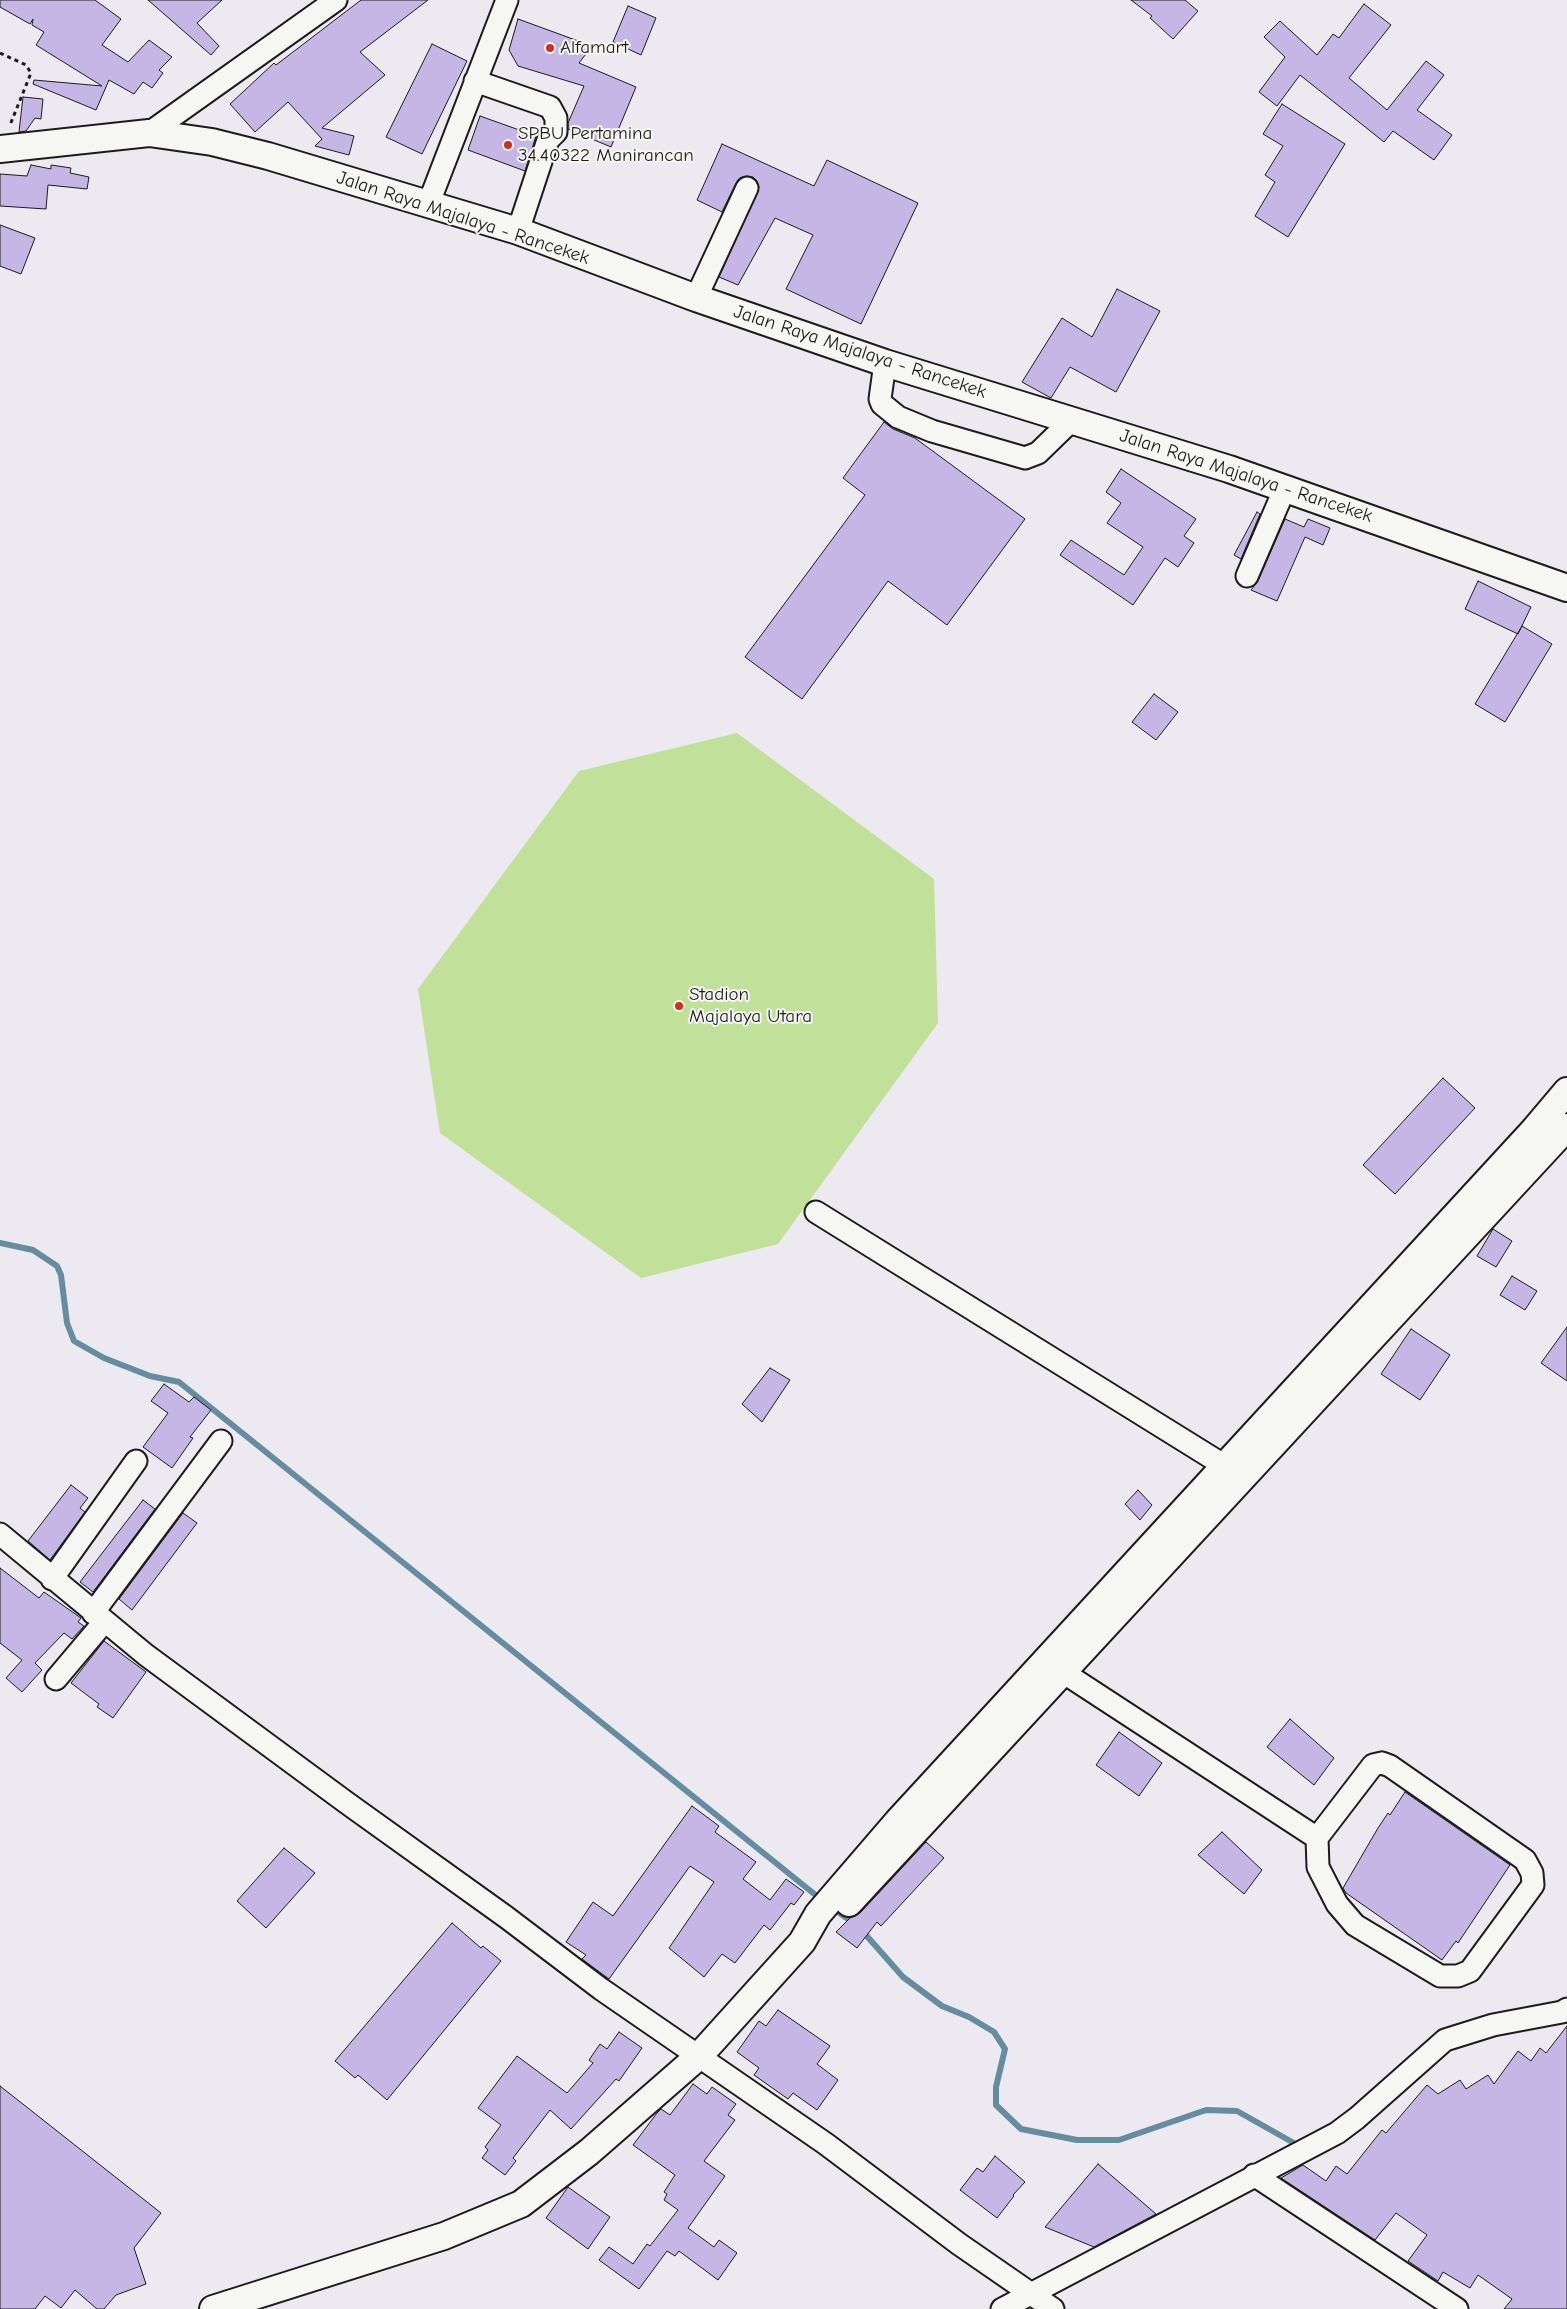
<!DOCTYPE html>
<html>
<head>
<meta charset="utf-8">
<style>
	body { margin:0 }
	canvas { display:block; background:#ece9f0 }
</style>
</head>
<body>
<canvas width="1567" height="2309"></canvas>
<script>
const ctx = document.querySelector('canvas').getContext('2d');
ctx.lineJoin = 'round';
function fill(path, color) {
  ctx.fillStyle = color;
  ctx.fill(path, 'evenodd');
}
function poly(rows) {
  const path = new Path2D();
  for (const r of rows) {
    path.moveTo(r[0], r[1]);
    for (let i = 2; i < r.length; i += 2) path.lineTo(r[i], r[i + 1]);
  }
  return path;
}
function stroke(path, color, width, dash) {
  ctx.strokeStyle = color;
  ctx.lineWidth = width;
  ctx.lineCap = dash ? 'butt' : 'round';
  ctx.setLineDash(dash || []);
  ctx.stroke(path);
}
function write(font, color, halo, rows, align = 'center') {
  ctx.font = font + ' "Comic Neue",sans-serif';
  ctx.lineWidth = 4;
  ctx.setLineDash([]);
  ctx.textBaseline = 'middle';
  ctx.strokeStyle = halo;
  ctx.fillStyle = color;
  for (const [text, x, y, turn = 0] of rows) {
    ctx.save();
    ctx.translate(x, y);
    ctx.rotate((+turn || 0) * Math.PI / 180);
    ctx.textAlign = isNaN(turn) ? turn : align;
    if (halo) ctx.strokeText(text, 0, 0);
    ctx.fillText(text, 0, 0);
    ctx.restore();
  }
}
fill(poly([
	[737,733,934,879,938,1023,778,1244,641,1278,440,1133,418,989,579,771]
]), '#c1e19a');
stroke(poly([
	[0,1243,33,1250,57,1266,61,1275,67,1323,74,1341,104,1358,150,1376,179,1382,823,1901],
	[831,1907,858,1926,903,1977,942,2006,969,2017,994,2032,1005,2049,996,2087,996,2105,1021,2129,1077,2140,1119,2140,1206,2110,1237,2111,1301,2147]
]), '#658d9f', 6);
const building = poly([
	[0,0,95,0,121,19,102,45,128,62,149,40,172,57,159,70,163,73,152,88,143,82,134,94,109,80,96,110,33,84,34,80,102,86,36,45,44,32,32,25,33,19,30,24,0,7,0,0],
	[148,0,222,0,197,23,219,46,211,55,148,0],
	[361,0,428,0,360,52,385,75,322,128,354,136,349,155,315,146,322,139,288,102,255,132,230,104,274,63,276,65,361,0],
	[1131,0,1185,0,1198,11,1173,39,1150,18,1152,16,1131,0],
	[1364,4,1391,25,1349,78,1387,110,1426,61,1444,75,1417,110,1452,135,1434,160,1393,131,1384,142,1300,75,1277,106,1259,92,1285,57,1264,37,1280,21,1317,55,1333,34,1339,38,1364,4],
	[628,6,656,18,641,55,613,42,628,6],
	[518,19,592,46,579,63,636,87,611,147,568,129,568,123,584,86,518,66,509,50,518,19],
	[432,44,467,61,422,154,386,137,432,44],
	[23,97,43,99,41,119,35,118,26,131,19,132,23,97],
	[1282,104,1345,144,1288,237,1255,216,1275,182,1265,175,1283,146,1263,134,1282,104],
	[480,116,536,136,525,171,468,150,480,116],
	[722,144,814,186,827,160,918,203,861,324,786,289,813,235,775,218,738,285,719,277,759,187,757,181,753,177,746,176,740,178,736,183,722,212,697,200,722,144],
	[31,165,51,169,51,165,71,168,70,173,89,177,87,189,48,185,46,209,0,206,0,174,27,176,31,165],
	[0,225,35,238,21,274,0,266,0,225],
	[1117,289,1160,311,1116,392,1070,367,1051,398,1022,382,1062,318,1092,337,1117,289],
	[884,422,893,429,915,438,1025,519,947,625,888,581,802,699,745,657,865,495,843,478,884,422],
	[1121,469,1196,519,1184,536,1194,543,1178,567,1165,558,1133,605,1060,555,1071,540,1124,575,1143,547,1107,523,1121,503,1106,492,1121,469],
	[1257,512,1260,514,1241,559,1234,555,1257,512],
	[1285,519,1304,527,1308,519,1330,528,1323,545,1305,537,1277,601,1251,590,1258,581,1285,519],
	[1478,581,1531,607,1518,634,1465,609,1478,581],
	[1522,626,1552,644,1505,722,1475,704,1522,626],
	[1154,694,1178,712,1156,740,1132,722,1154,694],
	[1443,1078,1475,1108,1395,1194,1363,1165,1443,1078],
	[1493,1229,1512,1241,1496,1267,1477,1256,1493,1229],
	[1512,1276,1537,1291,1525,1310,1500,1295,1512,1276],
	[1567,1327,1567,1381,1541,1363,1567,1327],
	[1411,1329,1450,1355,1420,1400,1381,1374,1411,1329],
	[770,1368,790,1380,762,1422,742,1404,770,1368],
	[164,1384,189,1402,194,1397,211,1410,190,1437,193,1438,172,1468,143,1447,168,1413,151,1401,164,1384],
	[71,1485,88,1498,80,1508,85,1512,50,1560,28,1541,71,1485],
	[1138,1490,1152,1505,1140,1520,1125,1504,1138,1490],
	[143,1500,155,1509,93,1592,80,1582,143,1500],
	[183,1513,197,1523,132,1610,119,1599,183,1513],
	[0,1568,39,1598,44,1592,81,1618,78,1622,84,1626,72,1639,64,1633,35,1663,42,1670,22,1692,6,1678,22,1660,0,1643,0,1568],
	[104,1641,146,1672,113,1718,97,1707,99,1704,71,1683,104,1641],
	[1290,1719,1334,1758,1314,1785,1267,1747,1290,1719],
	[1119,1732,1162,1763,1139,1796,1096,1765,1119,1732],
	[1405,1792,1510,1865,1458,1943,1456,1941,1442,1960,1346,1893,1343,1888,1378,1828,1388,1813,1390,1815,1405,1792],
	[692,1806,719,1826,715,1832,756,1862,743,1879,770,1900,786,1879,804,1892,794,1905,791,1903,770,1930,764,1925,735,1963,722,1954,704,1977,669,1948,714,1882,690,1866,609,1979,582,1959,586,1955,566,1942,593,1902,613,1916,692,1806],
	[1222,1832,1262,1870,1244,1894,1198,1855,1222,1832],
	[926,1842,944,1858,881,1926,877,1922,857,1948,836,1932,850,1918,860,1913,926,1842],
	[284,1848,315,1873,266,1928,237,1901,284,1848],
	[452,1923,481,1948,483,1946,501,1961,387,2100,358,2075,355,2078,335,2061,452,1923],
	[778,2010,830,2046,817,2064,838,2080,817,2110,793,2093,788,2099,754,2075,759,2068,737,2052,759,2021,766,2026,778,2010],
	[1567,2026,1567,2309,1504,2309,1512,2299,1478,2275,1470,2288,1443,2272,1438,2281,1408,2261,1427,2235,1396,2213,1375,2240,1281,2178,1303,2165,1326,2181,1336,2166,1347,2174,1382,2130,1386,2133,1427,2085,1438,2094,1460,2080,1466,2089,1488,2075,1494,2084,1518,2051,1531,2061,1540,2048,1546,2053,1567,2026],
	[619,2032,642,2048,619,2081,616,2079,571,2129,550,2110,513,2158,516,2161,505,2175,482,2158,488,2150,485,2147,501,2125,478,2108,517,2056,567,2093,593,2063,589,2060,600,2044,607,2049,619,2032],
	[693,2084,707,2094,712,2087,736,2104,728,2115,735,2120,704,2161,725,2176,688,2228,714,2247,719,2240,737,2253,718,2280,679,2251,675,2256,667,2251,639,2289,599,2260,609,2247,633,2264,647,2244,650,2246,678,2210,664,2200,667,2194,664,2192,675,2175,633,2145,657,2113,661,2109,670,2115,693,2084],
	[0,2086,161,2213,134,2248,146,2284,116,2295,104,2309,97,2309,75,2290,61,2308,45,2296,35,2309,0,2309,0,2086],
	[995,2156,1025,2182,1013,2195,1014,2196,997,2218,960,2190,977,2168,983,2172,995,2156],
	[1098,2164,1156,2214,1094,2247,1045,2227,1098,2164],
	[568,2187,610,2217,588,2249,546,2218,568,2187]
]);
fill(building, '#c5b6e6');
stroke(building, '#1c1c1c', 1);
const minor = poly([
	[475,81,550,107,556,118,556,132,548,140,518,231],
	[149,133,336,0],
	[428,205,507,0],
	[696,298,747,188],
	[885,363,880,399,882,404,898,417,932,431,1025,458,1038,453,1073,419],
	[1247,576,1285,488],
	[816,1212,1225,1466],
	[0,1534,146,1655,347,1803,506,1917,601,1989,826,2144,959,2244,1053,2309],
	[52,1579,136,1461],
	[93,1613,221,1441],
	[1049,1663,1317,1838],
	[56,1679,104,1622],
	[1382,1763,1390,1766,1525,1860,1532,1873,1533,1885,1470,1971,1458,1976,1440,1976,1355,1925,1337,1904,1318,1867,1317,1838,1373,1765,1382,1763],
	[1254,2175,1457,2309],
	[1002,2309,1337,2133,1357,2118,1445,2040,1493,2025,1562,2012,1567,2009]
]);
const major = poly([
	[0,149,149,133,212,142,268,156,518,231,696,298,885,363,1229,469,1567,588],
	[849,1903,1567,1127],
	[213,2309,444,2236,521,2204,589,2152,699,2056,802,1942,818,1914,898,1821,1534,1130,1567,1091]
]);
stroke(minor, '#1c1c1c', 25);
stroke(major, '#1c1c1c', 30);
stroke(poly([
	[0,53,26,65,31,73,10,125]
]), '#1c1c1c', 3, [4, 4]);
stroke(minor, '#f6f6f2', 21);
stroke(major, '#f6f6f2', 26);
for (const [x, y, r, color] of [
	[550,48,5,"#c8321e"],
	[508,145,5,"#c8321e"],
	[679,1006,5,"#c8321e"]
]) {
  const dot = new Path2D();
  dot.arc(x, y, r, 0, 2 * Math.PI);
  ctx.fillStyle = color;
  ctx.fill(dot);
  stroke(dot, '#f6f6f2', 2);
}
write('19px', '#1c1c1c', '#f6f6f2', [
	["Alfamart",560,48],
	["SPBU Pertamina",518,134],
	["34.40322 Manirancan",518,156],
	["Stadion",689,995],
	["Majalaya Utara",689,1017]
], 'left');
write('19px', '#1c1c1c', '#f6f6f2', [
	["Jalan Raya Majalaya - Rancekek",463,218,18],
	["Jalan Raya Majalaya - Rancekek",860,352,18],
	["Jalan Raya Majalaya - Rancekek",1246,476,18]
]);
</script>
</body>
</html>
